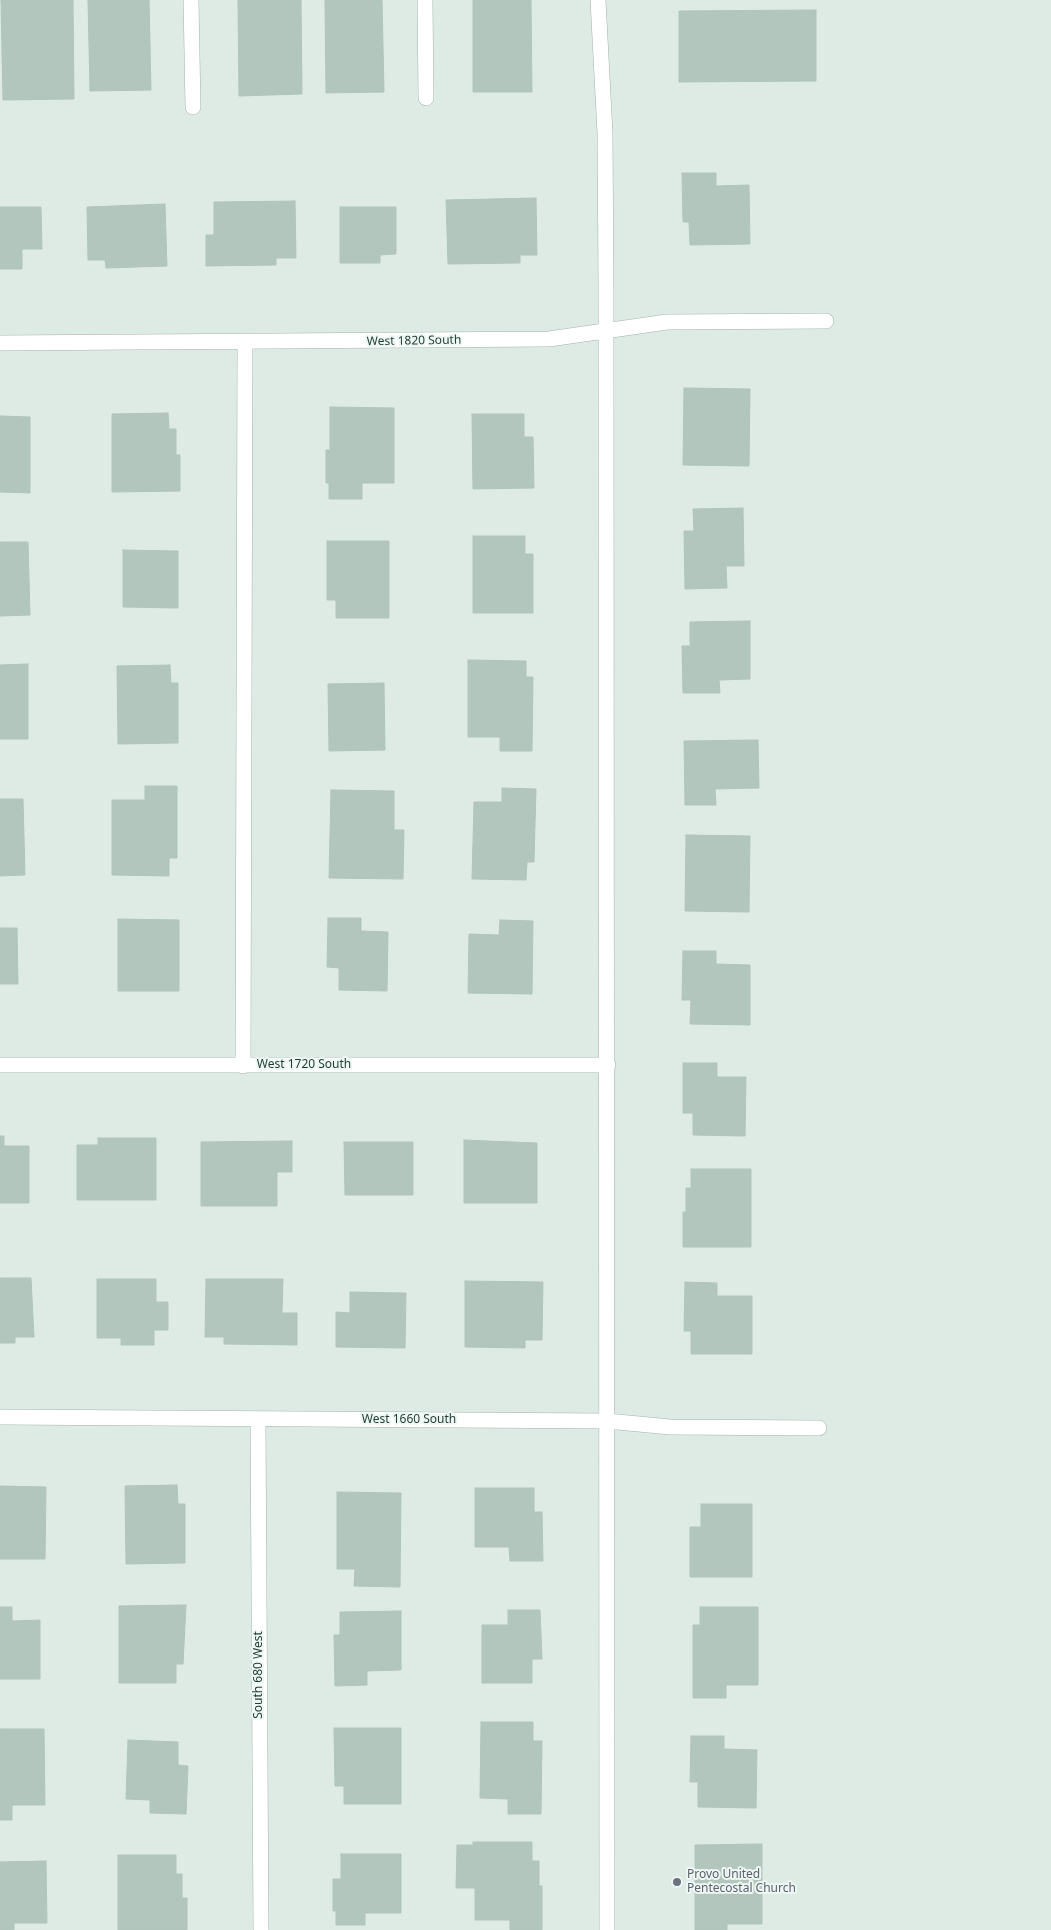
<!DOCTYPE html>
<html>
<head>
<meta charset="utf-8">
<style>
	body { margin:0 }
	canvas { display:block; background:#deebe5 }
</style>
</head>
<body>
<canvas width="1051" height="1930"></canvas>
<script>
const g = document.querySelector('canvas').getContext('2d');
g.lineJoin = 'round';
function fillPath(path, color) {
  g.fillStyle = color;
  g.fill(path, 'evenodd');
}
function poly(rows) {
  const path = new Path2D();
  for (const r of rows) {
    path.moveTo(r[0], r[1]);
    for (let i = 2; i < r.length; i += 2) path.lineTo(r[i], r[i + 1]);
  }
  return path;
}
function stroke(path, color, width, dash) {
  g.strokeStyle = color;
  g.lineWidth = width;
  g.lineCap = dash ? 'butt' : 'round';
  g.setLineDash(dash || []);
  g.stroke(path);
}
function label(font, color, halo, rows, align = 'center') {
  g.font = font + ' "Noto Sans",sans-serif';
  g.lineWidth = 4;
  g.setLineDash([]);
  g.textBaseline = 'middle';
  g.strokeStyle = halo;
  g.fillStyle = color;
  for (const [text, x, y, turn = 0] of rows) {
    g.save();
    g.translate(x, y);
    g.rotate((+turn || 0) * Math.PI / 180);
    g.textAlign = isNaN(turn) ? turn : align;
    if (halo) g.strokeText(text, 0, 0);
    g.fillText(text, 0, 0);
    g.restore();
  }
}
const building = poly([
	[1,0,73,0,74,99,3,100,1,0],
	[88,0,149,0,151,90,90,91,88,0],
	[238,0,301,0,302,94,239,96,238,0],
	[325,0,382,0,384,92,326,93,325,0],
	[473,0,531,0,532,92,473,92,473,0],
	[816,10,816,81,679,82,679,11,816,10],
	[682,173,716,173,716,186,749,185,750,244,690,245,689,222,683,222,682,173],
	[536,198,537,255,520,255,520,263,448,264,446,200,536,198],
	[295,201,296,258,276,258,276,265,206,266,206,235,214,235,214,202,295,201],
	[165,204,167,266,106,268,105,260,88,260,87,207,165,204],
	[0,207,41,207,42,249,22,249,22,269,0,269,0,207],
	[340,207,396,207,396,254,380,255,380,263,340,263,340,207],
	[684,388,750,389,749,466,683,465,684,388],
	[330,407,394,408,394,483,362,483,362,499,329,499,329,483,326,483,326,450,330,450,330,407],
	[168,413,169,429,176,429,176,455,180,455,180,491,112,492,112,414,168,413],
	[472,414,524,414,524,437,533,437,534,488,473,489,472,414],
	[0,416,30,417,30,493,0,492,0,416],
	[743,508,744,566,726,566,727,588,685,589,684,531,694,531,693,509,743,508],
	[473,536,525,536,525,554,533,554,533,613,473,613,473,536],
	[327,541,389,541,389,618,336,618,336,600,327,600,327,541],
	[0,542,28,542,30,615,0,616,0,542],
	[123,550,178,551,178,608,123,607,123,550],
	[750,621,750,679,719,680,720,693,683,693,682,646,690,646,690,622,750,621],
	[468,660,526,661,526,677,533,677,532,751,500,751,500,737,468,737,468,660],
	[28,664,28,739,0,739,0,665,28,664],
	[170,665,171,683,178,683,178,743,118,744,117,666,170,665],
	[384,683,385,750,329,751,328,684,384,683],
	[758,740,759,788,715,789,716,805,685,805,684,741,758,740],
	[145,786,177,786,177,858,169,858,169,876,112,875,112,800,145,800,145,786],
	[502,788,536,789,534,862,527,862,526,880,472,879,474,802,502,802,502,788],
	[331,790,394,791,394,830,404,830,403,879,329,878,331,790],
	[0,799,23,799,25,875,0,876,0,799],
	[686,835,750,836,749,912,685,911,686,835],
	[328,918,361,918,361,931,388,932,387,991,339,990,339,968,327,967,328,918],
	[118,919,179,920,179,991,118,991,118,919],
	[500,920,533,921,532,994,468,993,469,934,499,935,500,920],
	[0,928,17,928,18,984,0,984,0,928],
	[683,951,716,951,716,964,750,965,750,1025,690,1024,691,1000,682,1000,683,951],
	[683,1063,717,1063,717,1077,746,1077,745,1136,693,1135,693,1113,683,1113,683,1063],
	[0,1136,4,1136,4,1146,29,1146,29,1203,0,1203,0,1136],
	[98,1138,156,1138,156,1200,77,1200,77,1145,98,1145,98,1138],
	[464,1140,537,1143,537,1203,464,1203,464,1140],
	[292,1141,292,1172,277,1172,277,1206,201,1206,201,1142,292,1141],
	[344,1142,413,1142,413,1195,345,1195,344,1142],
	[691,1169,751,1169,751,1247,683,1247,683,1212,686,1212,686,1188,691,1188,691,1169],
	[0,1278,31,1278,34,1337,15,1337,15,1343,0,1343,0,1278],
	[97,1279,156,1279,156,1302,168,1302,168,1330,154,1330,154,1345,121,1345,121,1338,97,1338,97,1279],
	[206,1279,283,1279,282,1313,297,1313,297,1345,224,1344,224,1337,205,1337,206,1279],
	[465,1281,543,1282,542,1340,525,1340,525,1348,465,1347,465,1281],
	[685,1282,717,1283,717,1296,752,1296,752,1354,691,1354,691,1331,684,1331,685,1282],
	[350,1292,406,1293,405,1348,336,1347,336,1312,350,1313,350,1292],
	[177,1485,178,1504,185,1504,185,1563,126,1564,125,1486,177,1485],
	[0,1486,46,1487,45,1559,0,1559,0,1486],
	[475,1488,534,1488,534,1512,542,1512,543,1561,510,1561,509,1547,475,1547,475,1488],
	[337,1492,401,1493,400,1587,354,1586,355,1569,337,1569,337,1492],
	[701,1504,752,1504,752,1577,690,1577,690,1527,701,1527,701,1504],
	[186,1605,183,1664,176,1664,176,1683,119,1683,119,1606,186,1605],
	[0,1607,12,1607,12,1621,40,1620,40,1679,0,1679,0,1607],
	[700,1607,758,1607,758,1685,726,1685,726,1698,693,1698,693,1625,700,1625,700,1607],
	[508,1610,540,1610,542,1659,532,1659,532,1683,482,1683,482,1625,508,1625,508,1610],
	[401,1611,401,1670,367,1671,367,1685,335,1686,334,1635,340,1635,340,1612,401,1611],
	[481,1722,533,1722,533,1741,542,1741,541,1814,508,1814,508,1799,480,1798,481,1722],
	[334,1728,401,1728,401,1804,344,1804,344,1786,335,1786,334,1728],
	[0,1729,44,1729,45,1805,12,1805,12,1820,0,1820,0,1729],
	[691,1736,724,1736,724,1749,757,1750,756,1808,698,1807,698,1782,690,1782,691,1736],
	[128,1740,178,1742,178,1765,188,1766,186,1814,150,1813,150,1800,126,1799,128,1740],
	[473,1842,532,1842,532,1861,539,1861,539,1886,542,1886,542,1930,510,1930,510,1920,475,1920,475,1888,456,1888,457,1845,473,1845,473,1842],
	[762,1844,762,1924,727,1924,727,1930,695,1930,695,1845,762,1844],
	[341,1854,401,1854,401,1913,365,1913,365,1925,336,1925,336,1911,333,1911,333,1879,341,1879,341,1854],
	[118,1855,176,1855,176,1874,182,1874,182,1898,187,1898,187,1930,118,1930,118,1855],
	[46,1861,47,1923,14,1923,14,1930,0,1930,0,1862,46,1861]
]);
fillPath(building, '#b3c6be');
stroke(building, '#afc5bc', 1);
const minor = poly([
	[191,0,193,107],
	[425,0,426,98],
	[598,0,605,133,606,288,607,1930],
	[0,343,549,339,667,322,826,321],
	[0,1065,608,1065],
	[243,1066,245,343],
	[0,1417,607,1421,670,1427,819,1428],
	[258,1420,261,1930]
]);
stroke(minor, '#a1b3ac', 16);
stroke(minor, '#fff', 15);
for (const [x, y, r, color] of [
	[677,1882,5,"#6b7280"]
]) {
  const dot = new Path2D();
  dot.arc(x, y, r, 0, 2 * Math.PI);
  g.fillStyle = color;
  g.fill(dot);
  stroke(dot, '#eef7f3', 2);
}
label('12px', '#1e3c34', '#eef7f3', [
	["West 1820 South",414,341,-1],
	["West 1720 South",304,1065],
	["West 1660 South",409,1420],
	["South 680 West",259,1675,-90]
]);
label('12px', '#5b616d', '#eef7f3', [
	["Provo United",687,1875],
	["Pentecostal Church",687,1889]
], 'left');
</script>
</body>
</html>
